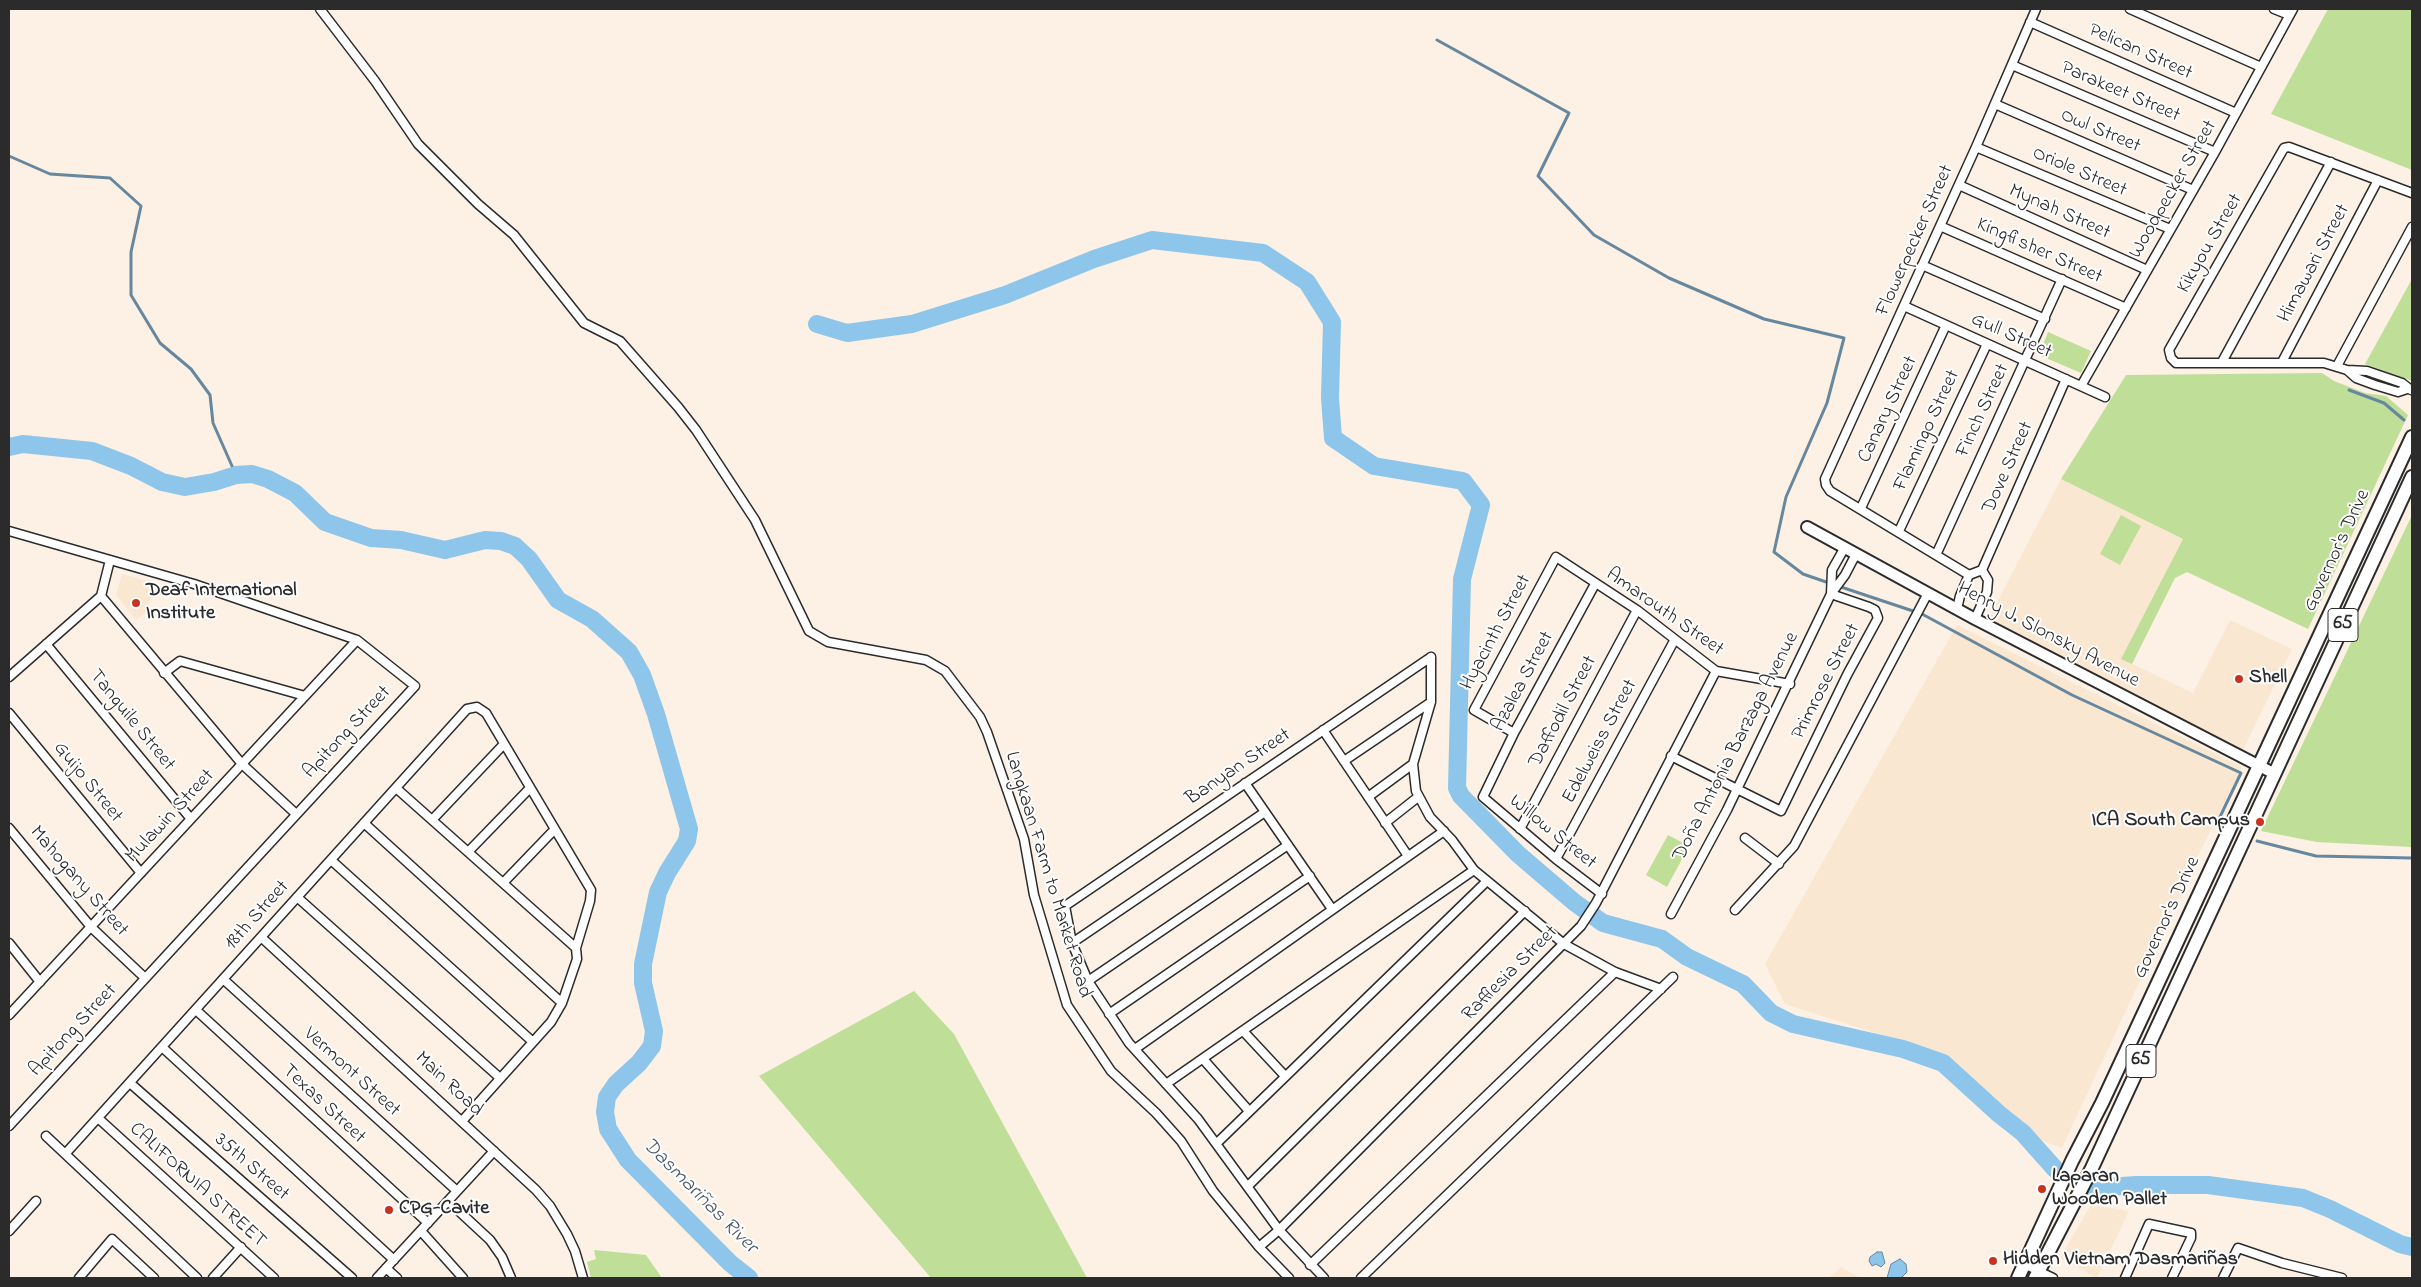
<!DOCTYPE html>
<html>
<head>
<meta charset="utf-8">
<style>
	body { margin:0 }
	#map { position:relative; width:2421px; height:1287px; overflow:hidden; background:#fcf1e4; font-family:"Indie Flower",sans-serif }
	canvas { display:block }
	.frame { position:absolute; inset:0; border:10px solid #2b2b2b; pointer-events:none }
</style>
</head>
<body>
<div id="map">
<canvas width="2421" height="1287"></canvas>
<div class="frame"></div>
</div>
<script>
const g = document.querySelector('canvas').getContext('2d');
g.lineJoin = 'round';
function fillPath(path, color) {
  g.fillStyle = color;
  g.fill(path, 'evenodd');
}
function poly(rows) {
  const path = new Path2D();
  for (const r of rows) {
    path.moveTo(r[0], r[1]);
    for (let i = 2; i < r.length; i += 2) path.lineTo(r[i], r[i + 1]);
  }
  return path;
}
function stroke(path, color, width, dash) {
  g.strokeStyle = color;
  g.lineWidth = width;
  g.lineCap = dash ? 'butt' : 'round';
  g.setLineDash(dash || []);
  g.stroke(path);
}
function label(font, color, halo, rows, align = 'center') {
  g.font = font + ' "Indie Flower",sans-serif';
  g.lineWidth = 4;
  g.setLineDash([]);
  g.textBaseline = 'middle';
  g.strokeStyle = halo;
  g.fillStyle = color;
  for (const [text, x, y, turn = 0] of rows) {
    g.save();
    g.translate(x, y);
    g.rotate((+turn || 0) * Math.PI / 180);
    g.textAlign = isNaN(turn) ? turn : align;
    if (halo) g.strokeText(text, 0, 0);
    g.fillText(text, 0, 0);
    g.restore();
  }
}
fillPath(poly([
	[2061,479,2183,539,2122,659,2193,693,2230,620,2292,649,2243,750,1989,618],
	[122,574,155,583,147,612,136,620,116,595],
	[1957,625,2242,767,2196,860,2062,1148,2043,1141,1947,1056,1785,1004,1765,964],
	[2091,1205,2129,1211,2097,1278,2060,1258],
	[1841,1267,1860,1278,1829,1278]
]), '#fae7d1');
fillPath(poly([
	[2328,9,2412,9,2412,170,2271,114],
	[2412,279,2412,381,2365,364],
	[2048,332,2091,351,2081,373,2039,355],
	[2322,373,2334,381,2365,393,2386,396,2408,415,2308,629,2187,572,2175,578,2132,664,2121,659,2183,539,2061,479,2126,375],
	[2121,515,2141,526,2120,565,2100,554],
	[2412,515,2412,847,2317,842,2261,831],
	[1668,835,1689,846,1667,887,1646,875],
	[914,991,954,1034,1087,1278,931,1278,759,1076],
	[594,1250,646,1255,662,1278,591,1278,587,1262,596,1259]
]), '#bfde97');
const water = poly([
	[1877,1252,1882,1252,1885,1263,1881,1267,1876,1264,1872,1266,1869,1261,1870,1257,1877,1252],
	[1900,1259,1906,1264,1907,1272,1901,1278,1887,1278,1891,1264,1900,1259]
]);
fillPath(water, '#8dc5eb');
stroke(water, '#66879e', 1);
stroke(poly([
	[1437,40,1569,113,1538,176,1594,235,1669,278,1764,319,1844,338,1827,403,1786,497,1774,552,1803,574,1832,584],
	[9,156,50,174,110,178,141,206,131,252,131,295,160,343,191,369,210,395,213,423,236,475],
	[2349,390,2384,403,2404,420],
	[1838,586,1922,614,2072,695,2241,773,2218,821],
	[2257,841,2316,856,2412,858]
]), '#66879e', 3);
stroke(poly([
	[817,324,847,333,912,324,1005,295,1094,259,1152,240,1263,253,1307,282,1332,322,1330,398,1333,438,1374,466,1463,481,1481,505,1462,579,1457,788,1461,796,1518,854,1574,902,1603,923,1662,939,1687,957,1743,984,1771,1013,1793,1024,1903,1049,1943,1063,1999,1114,2023,1133,2055,1169],
	[9,447,23,444,92,451,131,466,162,482,185,487,214,482,236,475,252,474,268,479,295,493,325,522,371,538,401,540,445,550,485,540,501,541,515,546,529,559,558,600,592,619,629,652,642,675,656,714,689,829,687,841,667,873,658,892,643,964,643,983,654,1031,652,1046,639,1063,616,1084,607,1097,605,1112,608,1129,628,1160,730,1263,749,1278],
	[2095,1190,2108,1187,2136,1185,2208,1185,2303,1198,2330,1209,2400,1244,2412,1247]
]), '#8dc5eb', 18);
const minor = poly([
	[320,9,375,81,418,144,478,204,514,235,584,323,620,341,678,407,696,430,755,520,809,631,828,642,926,660,945,671,980,717,987,732,1024,839,1034,895,1067,1005,1111,1071,1156,1113,1181,1141,1213,1191,1259,1247,1289,1278],
	[2130,9,2261,67],
	[2274,9,2289,15],
	[2030,22,2236,113],
	[2012,65,2215,152],
	[1995,104,2193,190],
	[1976,147,2170,229],
	[1959,185,2147,270],
	[1940,226,2126,308],
	[1922,265,2045,319],
	[1904,306,2105,397],
	[2222,362,2331,162],
	[2282,362,2378,180],
	[2337,366,2412,227],
	[2347,370,2367,371,2402,383,2411,390],
	[2081,386,2215,152,2293,9],
	[2407,389,2398,392,2375,385,2356,378,2347,370,2324,363,2176,363,2171,358,2169,350,2284,148,2289,147,2412,193],
	[1861,508,1946,325],
	[9,531,194,584,357,640,415,686,9,1126],
	[1899,531,1987,344],
	[1936,555,2062,279],
	[1969,575,1830,491,1826,485,1825,479,1976,147,2036,9],
	[1595,584,1514,733,1483,797,1556,859,1602,894],
	[1831,594,1832,570,1845,547],
	[101,596,242,764,295,813],
	[1957,609,1960,596,1969,575,1982,570,2066,379],
	[1975,619,1987,592,1988,580,1982,570],
	[46,644,191,819],
	[1431,657,1431,702,1413,764,1416,791,1430,817,1452,840,1474,870,1564,944,1615,972,1661,989],
	[164,673,180,661,305,696],
	[9,677,101,596,110,560],
	[9,713,141,873],
	[1323,730,1408,856],
	[1514,733,1474,710,1556,557,1637,610,1716,671,1790,684],
	[1671,756,1781,811,1847,675,1878,618,1875,610,1869,607,1831,594],
	[1344,761,1431,702],
	[1245,783,1332,909],
	[396,788,576,948],
	[1368,797,1413,764],
	[432,820,504,744],
	[364,823,562,1003],
	[1385,823,1418,797],
	[9,828,91,927,145,978],
	[1520,829,1637,610],
	[1745,838,1779,864],
	[468,852,530,788],
	[1556,859,1674,641],
	[331,860,533,1042],
	[503,883,554,830],
	[297,897,500,1078],
	[1735,910,1794,846,1928,593],
	[1671,914,1727,810,1831,594,1845,575,1856,554],
	[261,937,536,1190,550,1206,567,1234,575,1251,583,1278],
	[9,943,40,982],
	[1072,943,1265,812],
	[223,979,457,1191],
	[1088,981,1288,845],
	[196,1010,428,1223],
	[1109,1014,1310,876],
	[9,1015,357,640],
	[1244,1032,1285,1076],
	[162,1047,394,1260],
	[1135,1049,1444,831],
	[1203,1059,1249,1111],
	[130,1083,352,1278],
	[1166,1084,1474,870],
	[98,1118,274,1278],
	[46,1136,197,1278],
	[1217,1143,1487,881],
	[66,1153,467,709,477,707,486,713,591,890,590,901,576,948,577,959,562,1003,551,1022,463,1120],
	[1248,1186,1525,911],
	[448,1201,490,1240,502,1257,511,1278],
	[9,1231,36,1201],
	[421,1231,463,1278],
	[1259,1247,1279,1230,1581,926,1596,903,1716,671],
	[2024,1264,2053,1278],
	[1310,1265,1615,972],
	[386,1268,397,1278],
	[79,1278,112,1239,154,1278],
	[213,1278,241,1247],
	[377,1278,494,1151],
	[1324,1278,1279,1230,1198,1119,1129,1043,1088,981,1072,943,1065,906,1431,657],
	[1361,1278,1673,977],
	[2125,1278,2149,1224,2191,1233,2191,1238,2172,1278],
	[2223,1278,2238,1248,2282,1263,2342,1278]
]);
const tertiary = poly([
	[1807,527,1975,619,2275,774]
]);
const primary = poly([
	[2018,1278,2072,1161,2102,1103,2412,437],
	[2035,1278,2091,1170,2412,477]
]);
stroke(minor, '#2b2b2b', 11);
stroke(tertiary, '#2b2b2b', 14);
stroke(primary, '#2b2b2b', 16);
stroke(minor, '#fff', 8);
stroke(tertiary, '#fff', 10);
stroke(primary, '#fff', 12);
for (const [x, y, r, color] of [
	[136,603,5,"#c8321e"],
	[2239,679,5,"#c8321e"],
	[2260,822,5,"#c8321e"],
	[2042,1189,5,"#c8321e"],
	[389,1210,5,"#c8321e"],
	[1993,1261,5,"#c8321e"]
]) {
  const dot = new Path2D();
  dot.arc(x, y, r, 0, 2 * Math.PI);
  g.fillStyle = color;
  g.fill(dot);
  stroke(dot, '#fff', 2);
}
for (const [x, y, w] of [
	[2343,625,30],
	[2141,1061,30]
]) {
  const box = new Path2D();
  box.roundRect(x - w / 2, y - 16.5, w, 33, 4);
  g.fillStyle = '#fff';
  g.fill(box);
  stroke(box, '#2b2b2b', 1);
}
label('bold 19px', '#2b2b2b', null, [
	["65",2343,625],
	["65",2141,1061]
]);
label('20px', '#2b2b2b', '#fff', [
	["Pelican Street",2140,53,24],
	["Parakeet Street",2120,93,23],
	["Owl Street",2100,132,23],
	["Oriole Street",2079,173,23],
	["Woodpecker Street",2174,190,-60],
	["Mynah Street",2059,213,24],
	["Flowerpecker Street",1916,241,-66],
	["Kikyou Street",2211,244,-60],
	["Kingfisher Street",2039,252,24],
	["Himawari Street",2315,264,-62],
	["Gull Street",2011,337,24],
	["Canary Street",1889,410,-65],
	["Finch Street",1984,411,-65],
	["Flamingo Street",1928,431,-65],
	["Dove Street",2009,468,-66],
	["Governor's Drive",2338,551,-65],
	["Amarouth Street",1664,613,35],
	["Hyacinth Street",1497,633,-62],
	["Henry J. Slonsky Avenue",2048,636,28],
	["Azalea Street",1524,682,-62],
	["Primrose Street",1827,682,-63],
	["Daffodil Street",1564,712,-62],
	["Tanguile Street",131,721,51],
	["Apitong Street",348,733,-47],
	["Edelweiss Street",1601,742,-62],
	["Doña Antonia Barzaga Avenue",1737,747,-63],
	["Banyan Street",1239,768,-34],
	["Guijo Street",87,783,51],
	["Mulawin Street",171,817,-47],
	["Willow Street",1552,833,39],
	["Langkaan Farm to Market Road",1047,875,73],
	["Mahogany Street",78,882,49],
	["18th Street",258,916,-48],
	["Governor's Drive",2168,918,-65],
	["Rafflesia Street",1511,974,-45],
	["Apitong Street",74,1031,-47],
	["Vermont Street",351,1073,42],
	["Main Road",448,1085,43],
	["Texas Street",323,1105,43],
	["35th Street",251,1168,41],
	["CALIFORNIA STREET",197,1186,42]
]);
label('bold 20px', '#2b2b2b', '#fff', [
	["Deaf International",146,592],
	["Institute",146,615],
	["Shell",2249,679],
	["ICA South Campus",2250,822,"right"],
	["Laparan",2052,1178],
	["Wooden Pallet",2052,1201],
	["CPG-Cavite",399,1210],
	["Hidden Vietnam Dasmariñas",2003,1261]
], 'left');
label('italic 21px', '#485965', '#fff', [
	["Dasmariñas River",699,1197,45]
]);
</script>
</body>
</html>
